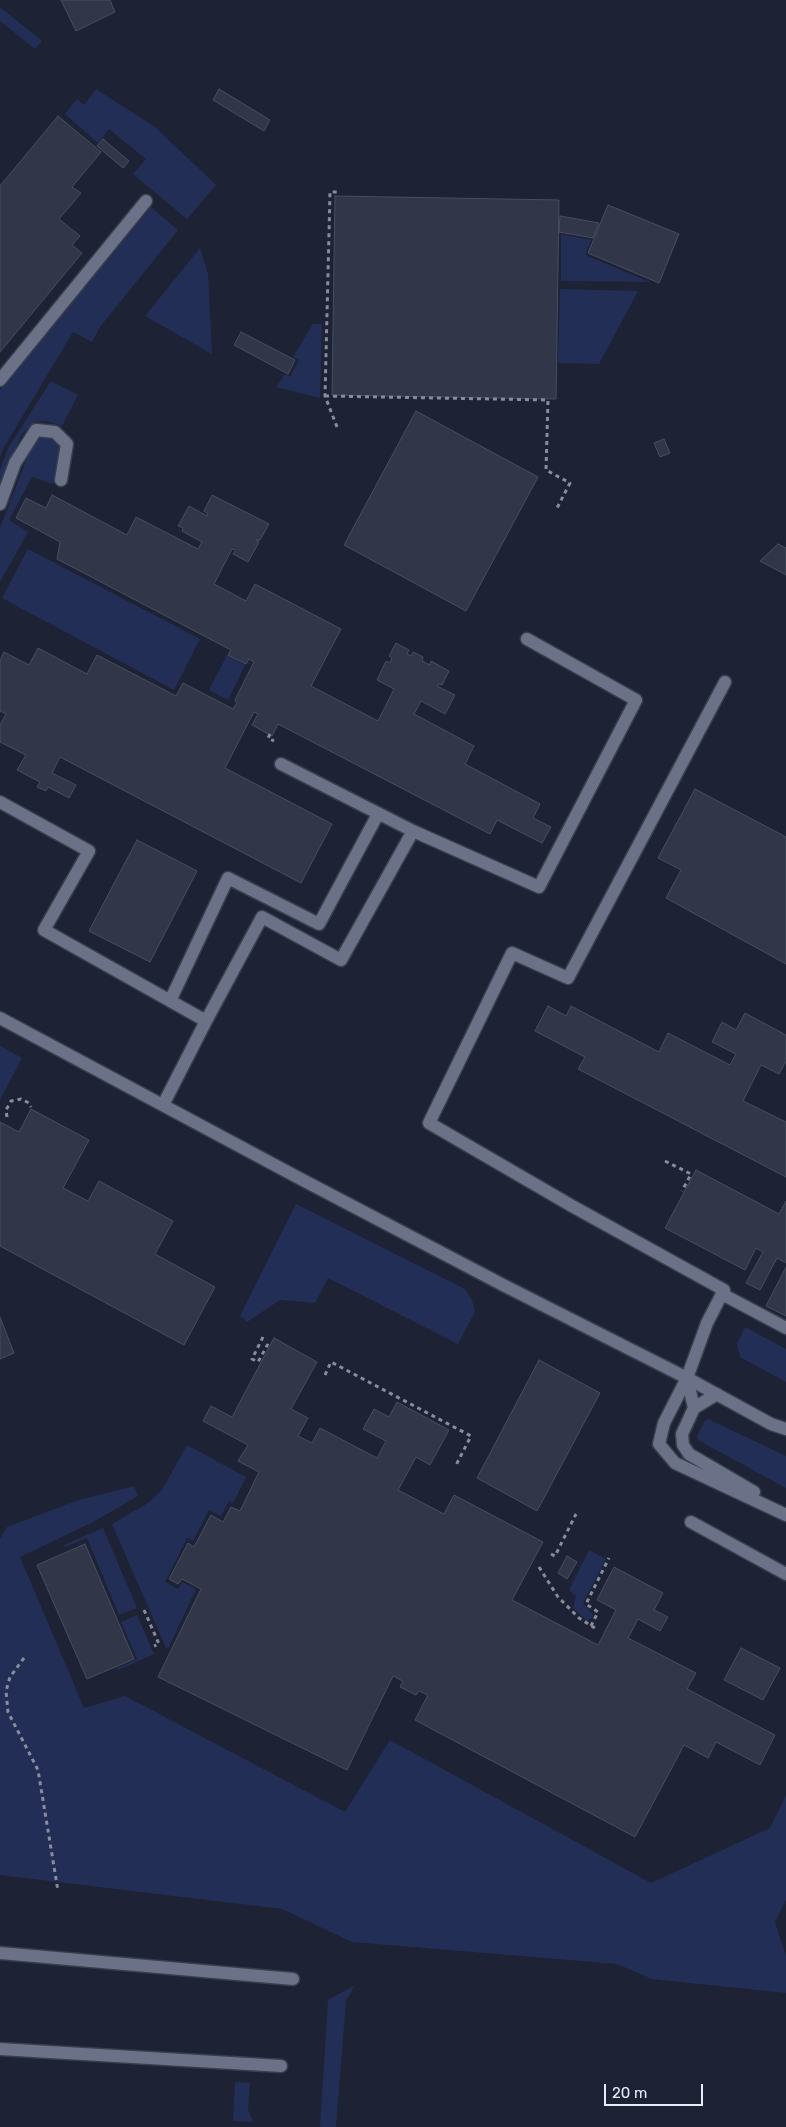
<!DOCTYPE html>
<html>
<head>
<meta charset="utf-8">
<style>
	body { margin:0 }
	#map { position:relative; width:786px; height:2127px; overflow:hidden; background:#1d2334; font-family:Rubik,sans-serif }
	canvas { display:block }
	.scale { position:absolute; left:604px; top:2084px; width:99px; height:22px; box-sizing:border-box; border:2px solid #e9edf9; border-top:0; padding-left:6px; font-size:15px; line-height:18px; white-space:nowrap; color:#e9edf9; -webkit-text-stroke:4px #1d2334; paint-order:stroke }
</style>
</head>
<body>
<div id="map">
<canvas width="786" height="2127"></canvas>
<div class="scale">20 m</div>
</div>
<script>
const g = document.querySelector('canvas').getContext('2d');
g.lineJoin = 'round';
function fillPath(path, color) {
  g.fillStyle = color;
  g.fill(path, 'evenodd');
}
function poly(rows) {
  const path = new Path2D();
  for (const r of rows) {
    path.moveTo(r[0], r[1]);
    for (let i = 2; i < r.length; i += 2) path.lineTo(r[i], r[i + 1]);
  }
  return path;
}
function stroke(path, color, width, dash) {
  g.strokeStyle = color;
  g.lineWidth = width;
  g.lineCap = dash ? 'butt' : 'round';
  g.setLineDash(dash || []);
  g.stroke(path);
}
fillPath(poly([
	[0,7,42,41,35,49,0,21],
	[96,89,155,127,216,185,187,219,133,174,146,159,109,129,98,143,65,114,77,99,84,105],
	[151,207,178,230,100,327,92,342,73,332,3,449,0,457,0,390],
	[561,234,591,240,585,255,650,282,561,281],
	[200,248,208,274,212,354,145,316],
	[560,289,638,291,599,364,558,363],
	[313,324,322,324,320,398,276,387,285,374,290,377,299,360,293,357],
	[51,381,78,395,62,426,47,421,35,422,21,435,0,490,0,470,8,448],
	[40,433,61,441,53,484,32,477,9,520,28,532,0,582,0,528,36,435],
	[28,549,200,639,174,690,2,598],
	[227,655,245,665,228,700,209,690],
	[0,1046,22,1058,0,1100],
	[296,1204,465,1289,472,1300,475,1312,458,1344,328,1278,315,1303,280,1300,247,1322,240,1316],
	[745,1327,786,1349,786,1382,740,1357,737,1344],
	[708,1419,786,1456,786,1488,698,1440,697,1436,705,1421],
	[187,1445,246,1477,233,1503,229,1501,221,1516,209,1510,193,1541,187,1538,165,1582,178,1589,182,1582,196,1589,169,1647,166,1648,112,1524,148,1503,162,1490],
	[134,1486,138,1496,93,1522,20,1557,84,1708,125,1696,345,1812,390,1740,651,1883,770,1828,786,1795,786,1900,775,1922,786,1956,786,1993,652,1979,617,1964,352,1942,282,1909,0,1875,0,1539,7,1527,79,1500],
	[103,1528,137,1608,119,1615,87,1538,65,1547,64,1545],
	[589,1550,606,1559,583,1603,594,1616,587,1621,573,1608,576,1596,569,1590],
	[137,1615,154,1654,118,1670,117,1668,137,1659,121,1622],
	[355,1985,346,2001,336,2127,320,2127,328,2000],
	[235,2082,250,2083,248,2110,253,2122,233,2121]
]), '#232e56');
const building = poly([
	[61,0,110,0,115,12,76,31,61,0],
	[219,89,270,120,264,131,213,100,219,89],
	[58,116,101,152,72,187,81,193,59,219,80,236,72,245,82,253,0,352,0,186,58,116],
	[103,139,129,161,123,168,97,146,103,139],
	[335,196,559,200,556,399,332,395,335,196],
	[608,205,679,234,659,283,588,253,608,205],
	[560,216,599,223,593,238,559,232,560,216],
	[241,332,295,360,288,374,234,345,241,332],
	[416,411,538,477,466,611,344,545,416,411],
	[664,439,670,453,660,457,654,443,664,439],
	[52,495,127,535,136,517,198,549,202,542,182,531,183,528,178,526,189,506,207,516,208,514,204,511,212,495,269,524,260,540,256,540,259,542,248,562,233,554,236,550,232,549,214,584,246,601,255,584,341,629,311,686,378,721,394,689,377,680,386,661,390,663,392,658,389,656,396,643,409,650,407,654,411,656,413,652,423,657,422,661,430,665,431,661,449,671,442,685,438,684,437,686,455,695,445,714,421,701,414,714,474,746,465,764,540,804,533,818,551,827,542,843,497,820,490,834,278,724,272,736,252,725,258,714,254,712,225,768,332,824,301,883,60,757,52,773,76,785,69,798,48,787,46,791,37,787,40,782,17,770,26,755,0,742,0,725,6,714,0,711,0,661,4,652,29,665,38,648,87,674,97,655,176,696,183,683,233,709,237,703,235,700,254,662,249,659,246,664,228,655,231,650,57,559,60,542,16,518,26,498,46,508,52,495],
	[778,544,786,548,786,575,760,561,778,544],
	[695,789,786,837,786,964,666,898,681,870,658,858,695,789],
	[137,840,197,871,150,962,89,931,137,840],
	[548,1006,566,1016,571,1006,659,1052,668,1033,730,1065,736,1054,712,1042,722,1022,736,1030,745,1013,786,1035,786,1061,779,1074,761,1065,743,1101,786,1122,786,1177,578,1069,585,1057,535,1031,548,1006],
	[31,1109,89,1140,63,1188,88,1201,99,1181,173,1221,155,1254,215,1287,184,1345,0,1246,0,1122,19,1132,31,1109],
	[696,1170,779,1214,786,1201,786,1263,777,1258,760,1290,746,1283,763,1252,756,1248,745,1270,665,1228,696,1170],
	[786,1267,786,1316,766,1306,786,1267],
	[0,1317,14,1353,0,1359,0,1317],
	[274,1338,317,1362,291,1409,308,1418,298,1436,312,1443,320,1428,377,1458,386,1441,363,1429,374,1409,389,1417,397,1402,449,1430,430,1465,416,1457,398,1490,444,1514,454,1495,543,1542,512,1600,598,1645,616,1610,597,1600,614,1567,663,1593,654,1610,668,1617,660,1631,638,1619,628,1638,696,1673,687,1689,775,1735,760,1765,716,1742,708,1758,684,1745,635,1837,415,1720,428,1695,419,1691,416,1695,400,1687,403,1681,393,1676,347,1770,158,1677,201,1589,182,1579,178,1584,169,1579,188,1543,194,1547,211,1515,223,1522,231,1507,240,1511,259,1472,238,1461,248,1445,203,1421,211,1406,232,1417,274,1338],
	[539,1360,600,1393,537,1511,477,1478,539,1360],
	[85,1544,134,1659,87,1679,37,1565,85,1544],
	[567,1556,577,1562,567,1579,558,1573,567,1556],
	[741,1648,780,1668,763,1700,724,1680,741,1648]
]);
fillPath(building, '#313749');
stroke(building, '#484e62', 1);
const minor = poly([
	[0,380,146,201],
	[0,504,15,463,36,430,55,432,67,444,61,480],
	[725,682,568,978,512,953,429,1123,572,1206,724,1290,707,1323,687,1378,664,1423,659,1444,675,1463,786,1515],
	[281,764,413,831],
	[0,802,89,851,44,930,206,1021],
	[170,1001,228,878,319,924,378,814],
	[0,1018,297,1177,505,1286,687,1378,771,1424,786,1429],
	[163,1105,206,1021,262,917,341,960,413,831,539,887,636,700,527,639],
	[722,1294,786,1328],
	[687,1378,694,1408,682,1434,683,1445,689,1454,754,1492],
	[694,1408,717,1394],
	[691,1522,786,1574],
	[0,1953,293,1979],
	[0,2049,281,2066]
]);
stroke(minor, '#393e4c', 15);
stroke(poly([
	[325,396,548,400,546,470,570,483,557,508],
	[337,427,325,396,330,192,338,192],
	[270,734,268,738,274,741],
	[7,1117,6,1110,11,1101,21,1099,29,1103,31,1107],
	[665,1161,691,1174,682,1191],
	[263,1337,252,1359,258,1362,269,1342],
	[325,1375,331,1362,471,1436,455,1467],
	[551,1554,555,1556,576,1514],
	[539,1567,558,1597,579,1618,598,1630],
	[144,1610,159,1644,154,1646],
	[591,1626,598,1612,586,1604,609,1558],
	[24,1658,10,1677,6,1691,8,1712,38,1770,58,1891]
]), '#888c9b', 3, [4, 4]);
stroke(minor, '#6b7287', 12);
</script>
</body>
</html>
